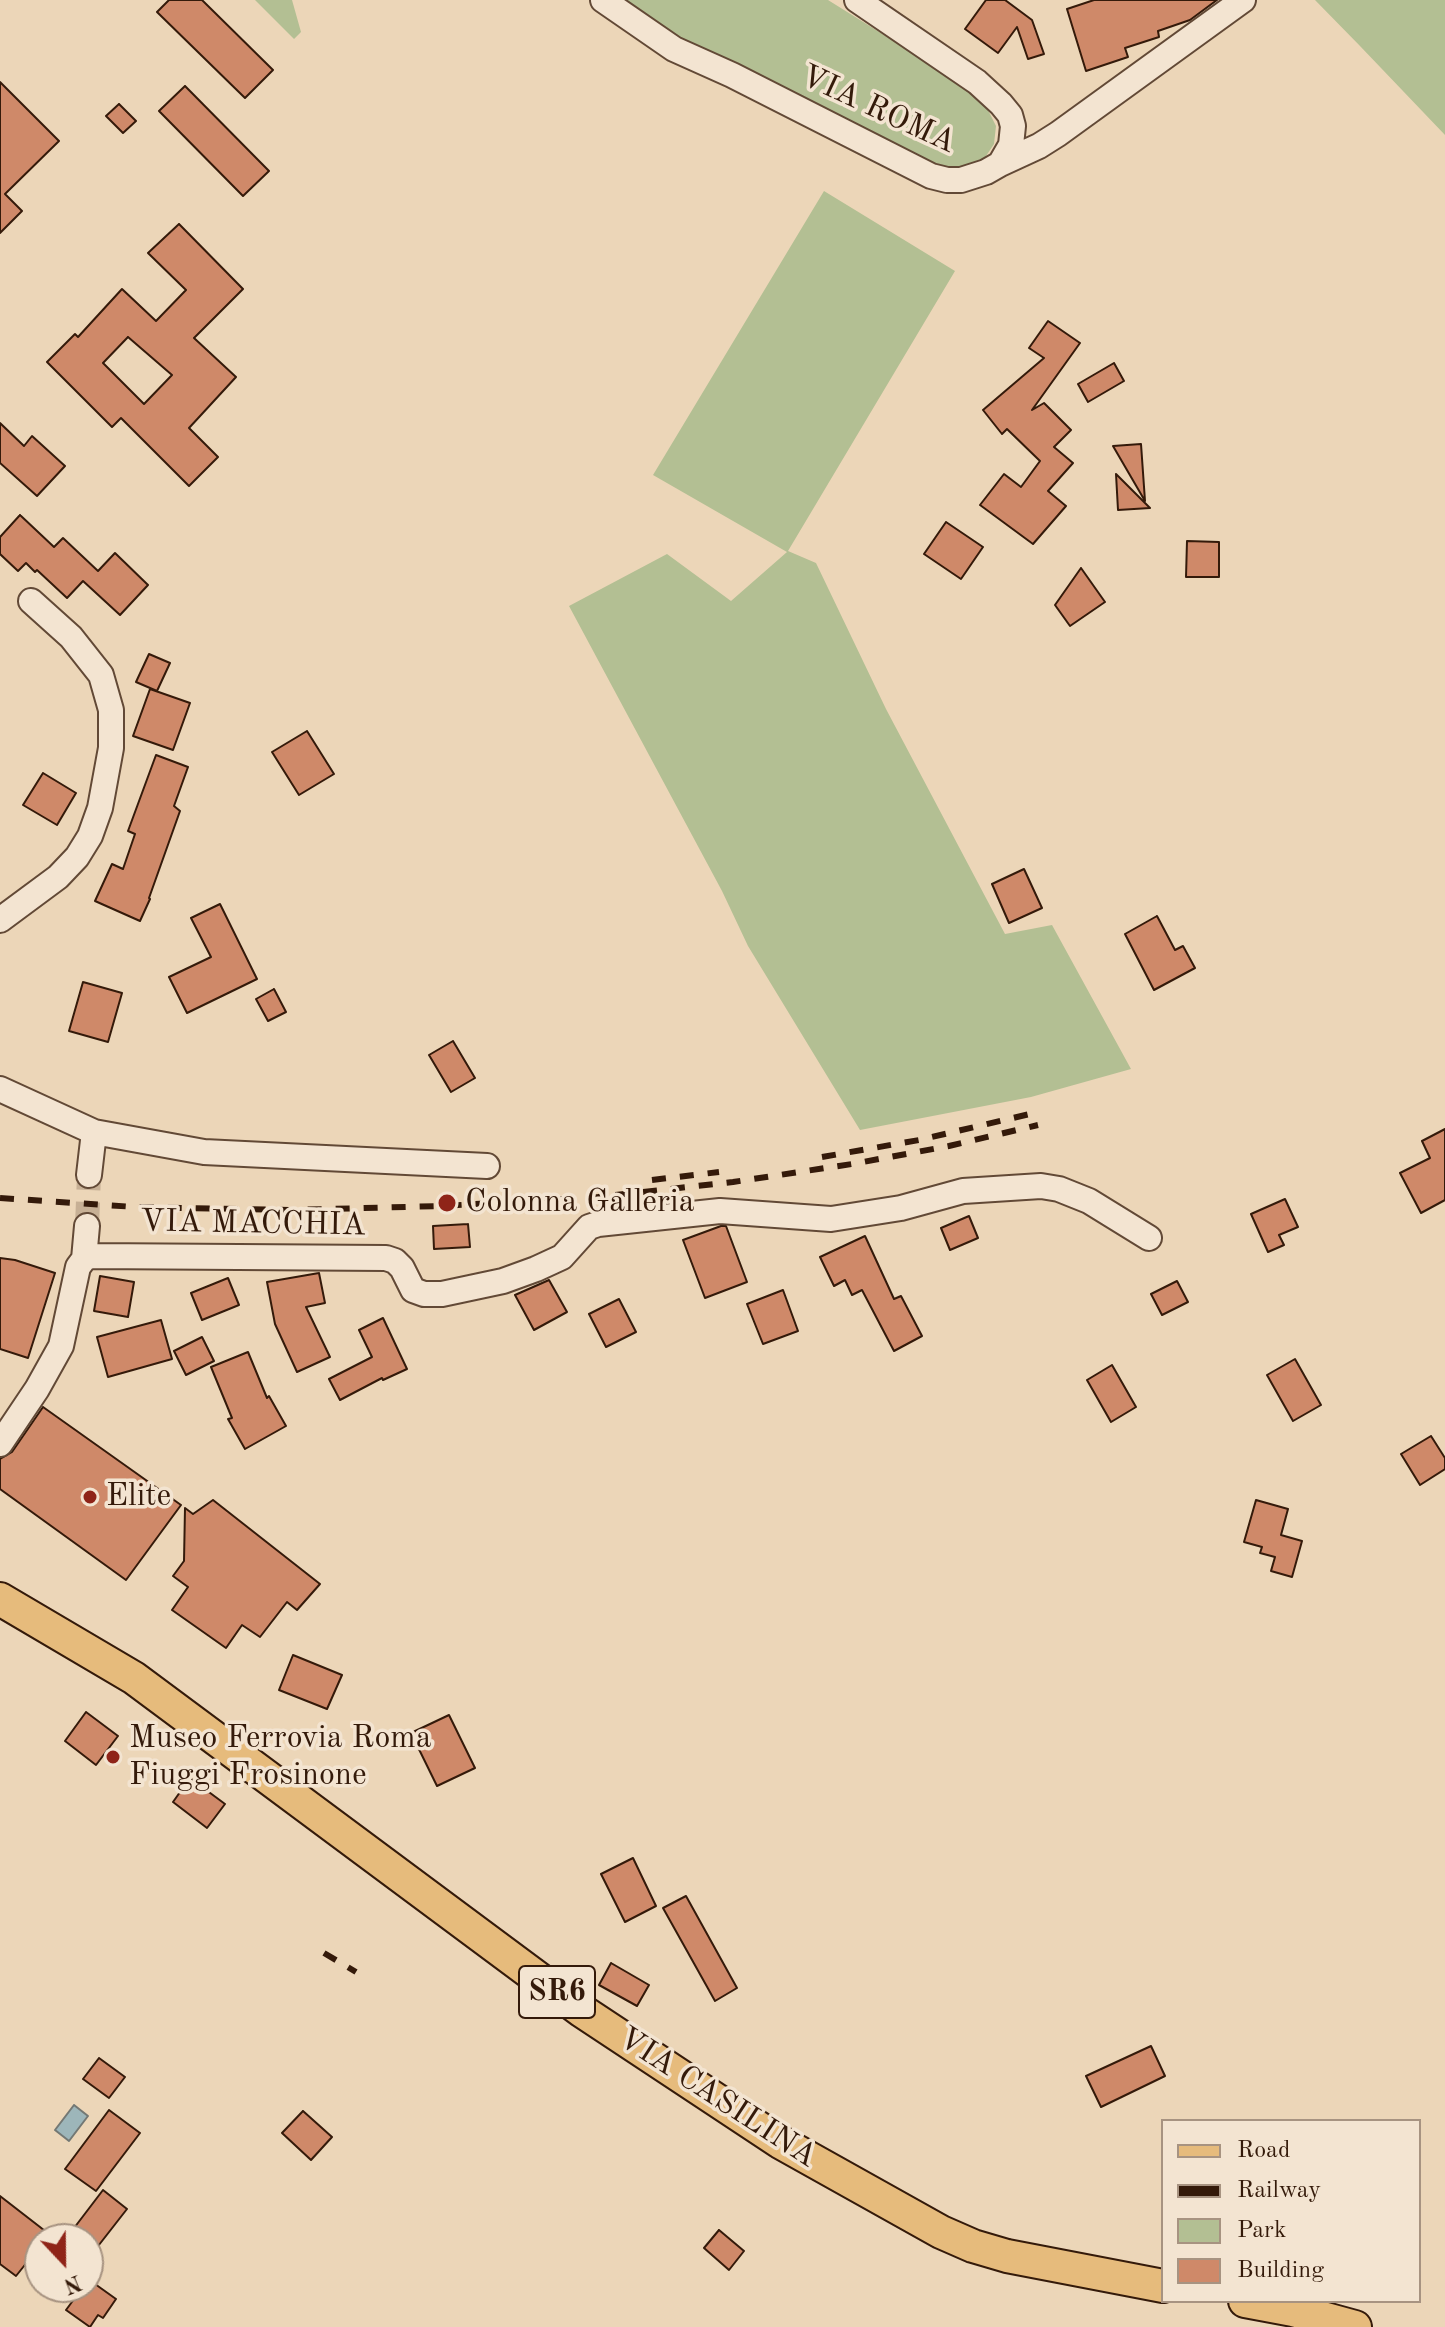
<!DOCTYPE html>
<html>
<head>
<meta charset="utf-8">
<style>
	body { margin:0 }
	#map { position:relative; width:1445px; height:2327px; overflow:hidden; background:#ecd6b8; font-family:"Old Standard TT",serif }
	canvas { display:block }
	.legend { position:absolute; left:1161px; top:2119px; width:260px; height:184px; box-sizing:border-box; background:#f3e4d1; border:2px solid #a79381; margin:0; padding:10px 14px; list-style:none; font-size:24px; color:#341a0a }
	.legend li { display:flex; align-items:center; gap:16px; height:40px }
	.legend b { width:40px; border:2px solid #a79381 }
	.north { position:absolute; left:24px; top:2223px; width:80px; height:80px; box-sizing:border-box; background:#f3e4d1; border:2px solid #a79381; border-radius:50%; rotate:158deg; font-size:22px; font-weight:700; line-height:32px; text-align:center; color:#341a0a }
	.north::after { content:''; display:block; margin:auto; width:28px; height:36px; background:#8f2418; clip-path:polygon(50% 0,100% 100%,50% 72%,0 100%) }
</style>
</head>
<body>
<div id="map">
<canvas width="1445" height="2327"></canvas>
<ul class="legend">
<li><b style="height:10px;background:#e6bb7c"></b>Road</li>
<li><b style="height:10px;background:#341a0a"></b>Railway</li>
<li><b style="height:22px;background:#b3bf93"></b>Park</li>
<li><b style="height:22px;background:#cf8969"></b>Building</li>
</ul>
<div class="north">N</div>
</div>
<script>
const g = document.querySelector('canvas').getContext('2d');
g.lineJoin = 'round';
function fillPath(path, color) {
  g.fillStyle = color;
  g.fill(path, 'evenodd');
}
function poly(rows) {
  const path = new Path2D();
  for (const r of rows) {
    path.moveTo(r[0], r[1]);
    for (let i = 2; i < r.length; i += 2) path.lineTo(r[i], r[i + 1]);
  }
  return path;
}
function stroke(path, color, width, dash) {
  g.strokeStyle = color;
  g.lineWidth = width;
  g.lineCap = dash ? 'butt' : 'round';
  g.setLineDash(dash || []);
  g.stroke(path);
}
function label(font, color, halo, rows, align = 'center') {
  g.font = font + ' "Old Standard TT",serif';
  g.lineWidth = 7;
  g.setLineDash([]);
  g.textBaseline = 'middle';
  g.strokeStyle = halo;
  g.fillStyle = color;
  for (const [text, x, y, turn = 0] of rows) {
    g.save();
    g.translate(x, y);
    g.rotate((+turn || 0) * Math.PI / 180);
    g.textAlign = isNaN(turn) ? turn : align;
    if (halo) g.strokeText(text, 0, 0);
    g.fillText(text, 0, 0);
    g.restore();
  }
}
fillPath(poly([
	[255,0,292,0,301,32,294,39],
	[622,0,828,0,961,83,983,100,996,126,994,144,984,159,954,169,914,156,678,37],
	[1315,0,1445,0,1445,135,1360,46],
	[824,191,955,271,788,551,816,563,886,709,1005,934,1052,925,1131,1069,1031,1097,860,1130,748,946,722,891,569,606,667,554,731,601,787,552,653,475]
]), '#b3bf93');
const water = poly([
	[74,2105,88,2116,69,2141,55,2130,74,2105]
]);
fillPath(water, '#9db6ba');
stroke(water, '#737874', 2);
const building = poly([
	[169,0,202,0,273,70,245,98,157,12,169,0],
	[986,0,1005,0,1032,20,1044,54,1028,59,1017,27,998,53,965,29,986,0],
	[1094,0,1217,0,1190,20,1158,31,1159,37,1125,48,1128,57,1086,71,1067,9,1094,0],
	[0,82,59,141,5,194,22,211,0,233,0,82],
	[185,86,269,171,243,196,159,111,185,86],
	[119,104,136,121,123,133,106,116,119,104],
	[179,224,243,289,194,338,236,377,189,428,218,457,189,486,121,418,112,427,47,362,75,334,78,337,122,289,156,321,186,290,148,253,179,224],
	[128,337,172,375,144,404,103,363,128,337],
	[1048,321,1080,343,1032,410,1044,403,1071,430,1054,447,1073,463,1048,491,1066,506,1033,544,980,505,1004,474,1021,487,1040,461,1007,429,1002,434,983,410,1044,358,1029,348,1048,321],
	[1114,363,1124,381,1088,402,1078,384,1114,363],
	[0,423,24,446,32,436,65,466,37,496,0,463,0,423],
	[1141,444,1145,501,1113,446,1141,444],
	[1116,474,1150,508,1118,510,1116,474],
	[20,515,54,547,63,538,98,571,115,553,148,585,120,615,83,581,67,598,37,570,35,572,26,563,18,571,0,554,0,537,20,515],
	[946,522,983,547,961,579,924,554,946,522],
	[1187,541,1219,542,1219,577,1186,577,1187,541],
	[1081,568,1105,602,1070,626,1055,605,1081,568],
	[149,654,170,663,157,691,136,682,149,654],
	[150,689,190,703,173,750,133,736,150,689],
	[307,731,334,774,299,795,272,752,307,731],
	[156,755,188,767,174,806,180,811,149,898,150,899,140,921,95,901,112,864,123,869,135,834,128,831,156,755],
	[43,773,76,793,57,825,23,805,43,773],
	[1024,869,1042,908,1009,923,992,884,1024,869],
	[220,904,257,979,187,1013,169,977,211,957,191,918,220,904],
	[1157,916,1175,950,1183,946,1195,968,1154,990,1125,934,1157,916],
	[83,982,122,993,108,1042,69,1031,83,982],
	[274,989,286,1012,268,1021,256,999,274,989],
	[453,1041,475,1078,451,1092,429,1055,453,1041],
	[1445,1129,1445,1200,1421,1213,1400,1173,1430,1158,1422,1141,1445,1129],
	[1285,1199,1298,1227,1279,1235,1284,1245,1268,1252,1251,1214,1285,1199],
	[969,1216,978,1238,950,1250,941,1228,969,1216],
	[468,1224,470,1247,434,1249,433,1226,468,1224],
	[721,1226,726,1226,747,1282,705,1298,683,1240,721,1226],
	[865,1236,894,1299,901,1296,922,1336,894,1351,862,1290,852,1295,845,1280,834,1286,820,1257,865,1236],
	[0,1258,15,1260,55,1273,28,1358,0,1349,0,1258],
	[319,1273,325,1303,306,1307,330,1357,297,1372,275,1324,267,1282,319,1273],
	[100,1276,134,1282,128,1317,94,1311,100,1276],
	[228,1278,239,1305,202,1320,191,1293,228,1278],
	[549,1280,567,1312,534,1330,515,1295,549,1280],
	[1177,1281,1188,1302,1162,1315,1151,1294,1177,1281],
	[783,1290,798,1331,763,1344,747,1304,783,1290],
	[619,1299,636,1332,606,1347,589,1314,619,1299],
	[383,1318,407,1369,383,1380,382,1378,340,1400,329,1379,372,1357,359,1330,383,1318],
	[161,1320,172,1359,108,1377,97,1337,161,1320],
	[202,1337,214,1361,186,1375,174,1351,202,1337],
	[248,1352,267,1398,269,1396,286,1426,245,1449,228,1419,232,1418,211,1367,248,1352],
	[1295,1359,1321,1405,1293,1421,1267,1375,1295,1359],
	[1112,1365,1136,1407,1111,1422,1087,1380,1112,1365],
	[43,1407,181,1505,126,1580,0,1489,0,1459,12,1452,43,1407],
	[1431,1436,1445,1458,1445,1469,1420,1485,1401,1454,1431,1436],
	[213,1500,320,1584,297,1610,287,1602,260,1637,242,1625,226,1648,172,1610,188,1587,173,1576,184,1561,185,1508,193,1514,213,1500],
	[1256,1500,1288,1509,1281,1535,1302,1541,1292,1577,1271,1571,1275,1557,1260,1553,1262,1547,1244,1542,1256,1500],
	[293,1655,342,1675,327,1709,279,1690,293,1655],
	[86,1712,118,1736,96,1765,65,1741,86,1712],
	[449,1715,475,1768,437,1786,411,1733,449,1715],
	[190,1778,225,1804,207,1828,173,1802,190,1778],
	[633,1858,656,1906,625,1922,601,1874,633,1858],
	[686,1896,737,1988,715,2001,663,1908,686,1896],
	[611,1963,649,1985,637,2006,599,1985,611,1963],
	[1151,2046,1165,2076,1101,2107,1086,2076,1151,2046],
	[99,2058,125,2077,109,2098,83,2079,99,2058],
	[109,2110,140,2133,96,2191,65,2169,109,2110],
	[303,2111,332,2137,311,2160,282,2133,303,2111],
	[103,2190,127,2209,95,2250,88,2245,88,2239,81,2239,71,2232,103,2190],
	[0,2196,49,2234,45,2239,40,2239,40,2246,16,2276,0,2264,0,2196],
	[719,2230,744,2251,729,2270,704,2248,719,2230],
	[88,2279,116,2299,103,2318,98,2315,90,2327,66,2310,83,2287,88,2287,88,2279]
]);
fillPath(building, '#cf8969');
stroke(building, '#341a0a', 2);
stroke(poly([
	[87,1226,89,1175]
]), '#c7b095', 24, [24, 12]);
const minor = poly([
	[603,0,674,49,732,75,931,176,947,180,961,180,986,172,1000,164,1011,145,1013,126,1010,115,1001,104,977,82,857,0],
	[1000,164,1039,146,1058,134,1243,0],
	[0,920,58,877,77,857,90,836,100,808,111,748,111,710,101,675,71,637,31,601],
	[0,1089,94,1132,204,1152,487,1166],
	[89,1175,94,1132],
	[84,1259,87,1226],
	[0,1444,37,1389,61,1346,78,1267,84,1259,91,1256,386,1258,395,1261,402,1268,413,1290,424,1294,442,1294,503,1281,536,1269,562,1257,589,1227,598,1224,720,1211,831,1219,901,1208,963,1191,1041,1186,1059,1189,1089,1201,1149,1238]
]);
const major = poly([
	[0,1599,134,1678,582,2011,780,2142,941,2232,973,2246,1007,2256,1163,2286],
	[1245,2301,1293,2310,1355,2327]
]);
stroke(minor, '#624936', 28);
stroke(major, '#341a0a', 36);
stroke(minor, '#f3e4d1', 24);
stroke(major, '#e6bb7c', 32);
stroke(poly([
	[822,1157,919,1140,1034,1113],
	[652,1180,719,1172],
	[0,1198,135,1207,289,1210,442,1206,598,1197,733,1182,852,1164,949,1146,1038,1125],
	[324,1953,356,1972]
]), '#341a0a', 6, [14, 14]);
for (const [x, y, r, color] of [
	[447,1203,10,"#8f2418"],
	[90,1497,8,"#8f2418"],
	[113,1757,8,"#8f2418"]
]) {
  const dot = new Path2D();
  dot.arc(x, y, r, 0, 2 * Math.PI);
  g.fillStyle = color;
  g.fill(dot);
  stroke(dot, '#f3e4d1', 3);
}
for (const [x, y, w] of [
	[557,1992,76]
]) {
  const box = new Path2D();
  box.roundRect(x - w / 2, y - 26, w, 52, 6);
  g.fillStyle = '#f3e4d1';
  g.fill(box);
  stroke(box, '#341a0a', 2);
}
label('bold 30px', '#341a0a', null, [
	["SR6",557,1992]
]);
label('32px', '#341a0a', '#f3e4d1', [
	["VIA ROMA",878,110,25],
	["VIA MACCHIA",253,1224,1],
	["VIA CASILINA",717,2098,33]
]);
label('32px', '#341a0a', '#f3e4d1', [
	["Colonna Galleria",465,1203],
	["Elite",106,1497],
	["Museo Ferrovia Roma",129,1739],
	["Fiuggi Frosinone",129,1776]
], 'left');
</script>
</body>
</html>
